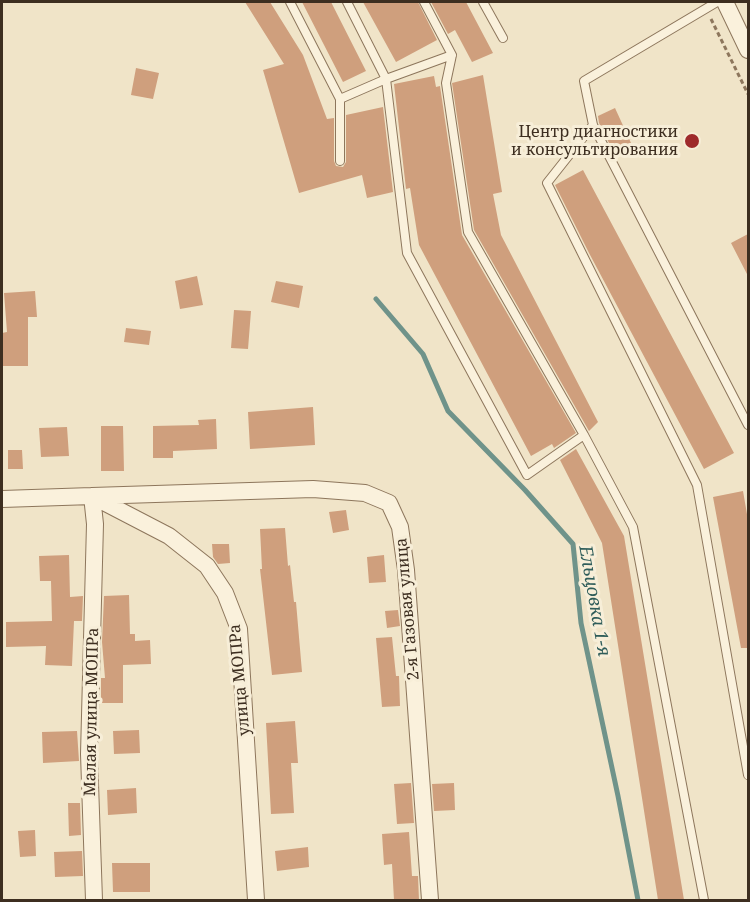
<!DOCTYPE html>
<html>
<head>
<meta charset="utf-8">
<style>
	body { margin:0 }
	#map { position:relative; width:750px; height:902px; overflow:hidden; background:#f0e4c8; font-family:"Noto Serif",serif }
	canvas { display:block }
	.frame { position:absolute; inset:0; border:3px solid #3d2e20; pointer-events:none }
</style>
</head>
<body>
<div id="map">
<canvas width="750" height="902"></canvas>
<div class="frame"></div>
</div>
<script>
const g = document.querySelector('canvas').getContext('2d');
g.lineJoin = 'round';
function poly(rows) {
  const path = new Path2D();
  for (const r of rows) {
    path.moveTo(r[0], r[1]);
    for (let i = 2; i < r.length; i += 2) path.lineTo(r[i], r[i + 1]);
  }
  return path;
}
function stroke(path, color, width, dash) {
  g.strokeStyle = color;
  g.lineWidth = width;
  g.lineCap = dash ? 'butt' : 'round';
  g.setLineDash(dash || []);
  g.stroke(path);
}
function fillPath(path, color) {
  g.fillStyle = color;
  g.fill(path, 'evenodd');
}
function label(font, color, halo, rows, align = 'center') {
  g.font = font + ' "Noto Serif",serif';
  g.lineWidth = 6;
  g.setLineDash([]);
  g.textBaseline = 'middle';
  g.strokeStyle = halo;
  g.fillStyle = color;
  for (const [text, x, y, turn = 0] of rows) {
    g.save();
    g.translate(x, y);
    g.rotate((+turn || 0) * Math.PI / 180);
    g.textAlign = isNaN(turn) ? turn : align;
    if (halo) g.strokeText(text, 0, 0);
    g.fillText(text, 0, 0);
    g.restore();
  }
}
stroke(poly([
	[376,299,423,354,448,411,525,490,573,544,581,623,618,796,638,900]
]), '#6f938a', 5);
fillPath(poly([
	[245,2,270,2,303,55,327,119,334,118,334,161,336,166,343,167,346,162,346,115,383,107,393,192,367,198,362,175,299,193,263,70,284,64],
	[302,2,331,2,366,71,343,82],
	[363,2,418,2,437,40,396,62],
	[431,2,466,2,493,53,472,62,455,30,448,34],
	[136,68,159,73,153,99,131,95],
	[483,75,502,192,493,194,501,235,598,422,589,431,474,230,452,83],
	[434,76,436,87,440,86,462,235,576,433,554,448,552,444,531,456,419,245,410,188,406,189,394,84],
	[615,108,631,143,613,151,599,123,598,116],
	[583,170,734,453,704,469,589,253,555,185],
	[748,234,748,276,731,243],
	[197,276,203,305,180,309,175,281],
	[276,281,303,286,299,308,271,302],
	[35,291,37,317,28,317,28,366,2,366,2,333,7,332,4,293],
	[234,310,251,311,248,349,231,348],
	[126,328,151,331,149,345,124,342],
	[313,407,315,445,250,449,248,412],
	[216,419,217,449,173,451,173,458,153,458,153,426,199,425,198,420],
	[101,426,123,426,124,471,101,471],
	[67,427,69,456,41,457,39,428],
	[576,449,624,536,684,900,658,900,602,543,560,460],
	[8,450,22,450,23,469,8,469],
	[743,491,748,520,748,648,741,648,713,497],
	[346,510,349,530,333,533,329,512],
	[285,528,288,566,290,565,294,602,296,602,302,672,272,675,260,569,262,569,260,529],
	[212,544,229,544,230,563,218,564,213,557],
	[69,555,70,597,83,596,82,621,74,621,72,666,45,665,46,646,6,647,6,622,52,621,51,581,40,581,39,556],
	[384,555,386,582,369,583,367,557],
	[129,595,130,634,135,634,135,641,150,640,151,664,123,665,123,703,101,703,101,678,105,678,102,642,104,596],
	[398,610,400,626,387,628,385,611],
	[392,637,396,676,399,676,400,706,382,707,376,638],
	[295,721,298,763,291,763,294,813,271,814,266,723],
	[139,730,140,753,114,754,113,731],
	[77,731,79,761,43,763,42,732],
	[411,783,414,823,397,824,394,784],
	[454,783,455,810,434,811,432,784],
	[136,788,137,813,108,815,107,790],
	[68,803,80,803,81,835,69,836],
	[35,830,36,856,20,857,18,831],
	[409,832,412,876,418,876,419,900,394,900,392,864,384,865,382,834],
	[308,847,309,867,277,871,275,851],
	[82,851,83,876,55,877,54,852],
	[112,863,150,863,150,892,113,892]
]), '#cf9f7d');
const service = poly([
	[290,2,340,99,340,161],
	[347,2,386,79,407,253,527,475,584,435],
	[424,2,452,55],
	[483,2,503,38],
	[717,2,584,81,593,125,748,425],
	[340,99,386,79,452,55,446,83,468,232,584,435,633,527,704,900],
	[593,125,547,183,697,485,748,775]
]);
const minor = poly([
	[725,2,748,50],
	[2,499,92,496,169,536,207,566,225,593,239,629,256,900],
	[94,900,89,754,95,524,92,496,313,489,365,493,389,503,400,527,406,570,430,900]
]);
stroke(service, '#8d765c', 10);
stroke(minor, '#8d765c', 18);
stroke(poly([
	[711,19,748,94]
]), '#8d765c', 3, [4.5, 3]);
stroke(service, '#faf1dc', 8);
stroke(minor, '#faf1dc', 16);
for (const [x, y, r, color] of [
	[692,141,8,"#9e2a2b"]
]) {
  const dot = new Path2D();
  dot.arc(x, y, r, 0, 2 * Math.PI);
  g.fillStyle = color;
  g.fill(dot);
  stroke(dot, '#f7eed8', 2);
}
label('16px', '#3d2e20', '#f7eed8', [
	["Центр диагностики",678,132],
	["и консультирования",678,150]
], 'right');
label('16px', '#3d2e20', '#f7eed8', [
	["2-я Газовая улица",408,609,-95],
	["улица МОПРа",240,680,-95],
	["Малая улица МОПРа",92,712,-89]
]);
label('italic 18px', '#2f5d5a', '#f7eed8', [
	["Ельцовка 1-я",594,601,80]
]);
</script>
</body>
</html>
